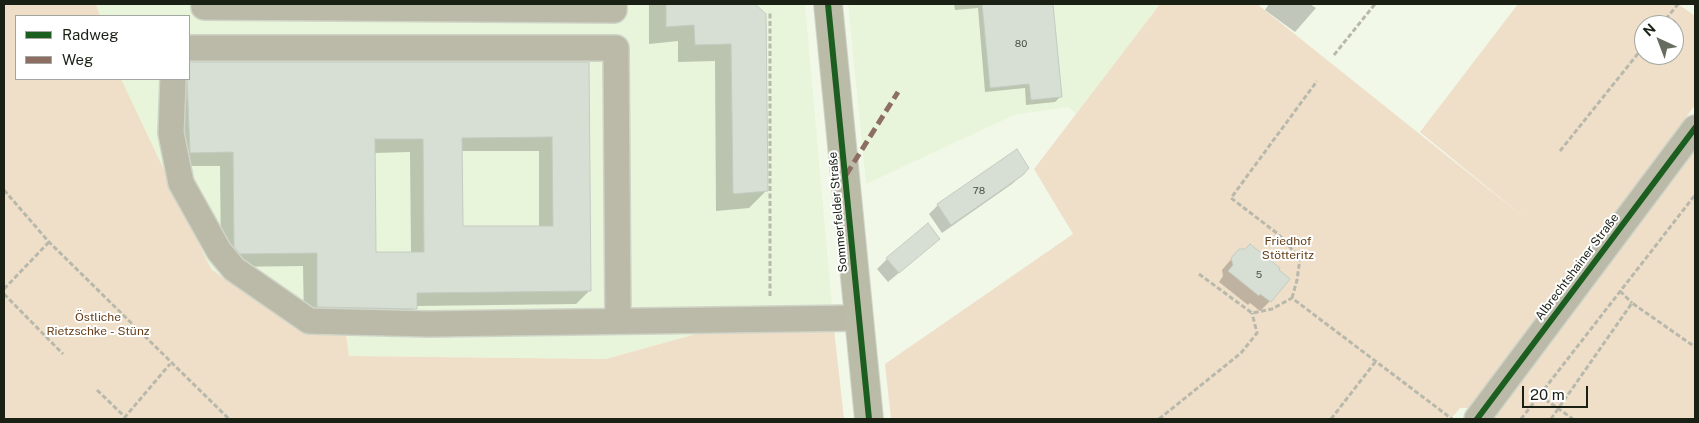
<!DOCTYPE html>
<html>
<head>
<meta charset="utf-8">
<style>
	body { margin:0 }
	#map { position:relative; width:1699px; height:423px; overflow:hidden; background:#f1f8e8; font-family:"Public Sans",sans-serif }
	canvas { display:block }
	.frame { position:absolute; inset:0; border:5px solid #1b2015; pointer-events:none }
	.legend { position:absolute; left:15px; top:15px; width:175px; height:65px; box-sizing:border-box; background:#fff; border:1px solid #a4a6a1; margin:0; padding:6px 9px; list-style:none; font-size:15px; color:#1b2015 }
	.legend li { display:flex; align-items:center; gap:10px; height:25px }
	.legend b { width:25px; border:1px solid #a4a6a1 }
	.north { position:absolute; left:1634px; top:15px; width:50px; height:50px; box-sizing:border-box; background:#fff; border:1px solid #a4a6a1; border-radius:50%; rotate:317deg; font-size:14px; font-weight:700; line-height:20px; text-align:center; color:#1b2015 }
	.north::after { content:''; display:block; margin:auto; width:18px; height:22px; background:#666c5f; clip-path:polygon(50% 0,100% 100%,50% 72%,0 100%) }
	.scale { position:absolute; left:1522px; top:386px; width:66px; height:22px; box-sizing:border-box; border:2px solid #1b2015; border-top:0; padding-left:6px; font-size:15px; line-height:18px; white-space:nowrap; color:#1b2015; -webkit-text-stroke:4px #fff; paint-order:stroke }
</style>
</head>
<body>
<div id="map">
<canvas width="1699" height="423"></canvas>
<div class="frame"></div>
<ul class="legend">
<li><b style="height:6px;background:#1b5e20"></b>Radweg</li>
<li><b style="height:6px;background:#8d6e63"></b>Weg</li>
</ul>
<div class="north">N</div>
<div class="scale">20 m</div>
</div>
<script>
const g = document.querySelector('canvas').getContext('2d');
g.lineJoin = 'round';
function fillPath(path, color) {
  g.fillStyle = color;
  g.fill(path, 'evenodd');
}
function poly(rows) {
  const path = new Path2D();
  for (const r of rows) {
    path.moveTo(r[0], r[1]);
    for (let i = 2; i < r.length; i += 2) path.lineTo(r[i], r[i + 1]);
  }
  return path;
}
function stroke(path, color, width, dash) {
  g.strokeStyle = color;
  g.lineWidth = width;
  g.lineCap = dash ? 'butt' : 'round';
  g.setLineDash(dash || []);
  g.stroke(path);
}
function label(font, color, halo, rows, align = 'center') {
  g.font = font + ' "Public Sans",sans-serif';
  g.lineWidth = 4;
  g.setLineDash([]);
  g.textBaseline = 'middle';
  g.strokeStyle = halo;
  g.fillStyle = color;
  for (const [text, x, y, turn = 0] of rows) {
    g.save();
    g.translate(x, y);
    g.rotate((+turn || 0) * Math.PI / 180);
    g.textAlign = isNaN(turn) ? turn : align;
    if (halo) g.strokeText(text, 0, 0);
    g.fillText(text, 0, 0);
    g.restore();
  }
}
fillPath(poly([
	[96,4,805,4,834,329,696,334,606,359,349,356,346,333,298,330,211,269,123,85,121,79,189,79,189,16,100,16],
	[848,4,1160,4,1076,114,1068,107,1014,115,866,184]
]), '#e9f5da');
fillPath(poly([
	[4,4,96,4,100,16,16,16,16,79,121,79,211,269,298,330,346,333,349,356,606,359,696,334,834,329,844,419,4,419],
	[1160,4,1257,4,1526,219,1420,132,1518,4,1678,4,1695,16,1695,105,1581,263,1470,408,1460,408,1451,419,891,419,885,364,1073,234,1034,169],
	[1644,25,1674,25,1674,55,1644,55],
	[1695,146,1695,419,1487,419]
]), '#efdfc8');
fillPath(poly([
	[649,4,753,4,764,14,766,191,749,208,716,211,715,61,678,62,678,41,649,44],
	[954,4,1052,4,1060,97,1055,102,1026,105,1025,88,985,92,978,8,955,10],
	[1269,4,1310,4,1316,8,1295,32,1265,10],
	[189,63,588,64,590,290,576,304,416,306,402,323,304,320,303,266,226,267,221,261,220,166,176,166,174,79,189,79],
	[461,151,539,151,539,227,462,228],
	[410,152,411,253,375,254,374,153],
	[1017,151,1022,175,1012,184,942,233,929,214,938,205],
	[939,239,888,282,877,269,887,259],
	[1239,250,1270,301,1260,311,1250,303,1248,305,1219,282,1223,276,1222,270]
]), '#0003');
const building = poly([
	[666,4,755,4,766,14,768,191,733,194,731,44,695,45,694,25,666,27,666,4],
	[982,4,1053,4,1062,97,1031,100,1029,84,990,88,982,4],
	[189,62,589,62,591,291,417,293,417,309,317,307,317,253,240,254,234,247,233,152,190,153,187,79,189,62],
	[552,137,553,226,463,226,462,138,552,137],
	[375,139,423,139,424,252,376,252,375,139],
	[1017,149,1029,168,1023,175,951,225,937,204,1017,149],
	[928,223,940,239,899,273,886,258,928,223],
	[1250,244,1280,268,1279,270,1290,279,1271,302,1260,294,1259,296,1228,271,1233,265,1231,258,1239,249,1245,249,1250,244]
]);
fillPath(building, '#d7dfd5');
stroke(building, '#c3ccc2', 1);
const minor = poly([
	[204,4,204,7,614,10,614,4],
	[189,48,616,48,618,321],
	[173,79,171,133,181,183,219,251,234,269,309,321,429,324,858,318],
	[1477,419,1695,128]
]);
const major = poly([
	[828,4,869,419]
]);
stroke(minor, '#cfd4c8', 28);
stroke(major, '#cfd4c8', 30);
stroke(poly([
	[1661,25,1678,4],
	[1334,55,1375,4],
	[1560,151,1644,46],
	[4,190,49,242,229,419],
	[1199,274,1252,313,1272,309,1292,298,1452,419],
	[4,289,49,242],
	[1620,291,1632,303],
	[4,294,63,354],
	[770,296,770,11],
	[1292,298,1297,280,1300,258,1278,234,1231,198,1317,81],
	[97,390,125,417,170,364],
	[1539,395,1573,419],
	[1159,419,1241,353,1257,333,1252,313],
	[1331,419,1376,361],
	[1521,419,1695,195],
	[1551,419,1632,303,1695,347]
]), '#b8b9ac', 3, [5, 2.5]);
stroke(minor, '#bbb9a7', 25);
stroke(major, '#bbbca7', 28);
stroke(poly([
	[846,175,898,92]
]), '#8d6e63', 5, [10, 5]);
stroke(poly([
	[828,4,869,419],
	[1477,419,1695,128]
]), '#1b5e20', 6);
label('10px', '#4a5045', null, [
	["80",1021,44],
	["78",979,191],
	["5",1259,275]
]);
label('12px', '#1b2015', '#fff', [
	["Sommerfelder Straße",838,212,-95],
	["Albrechtshainer Straße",1577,267,-53]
]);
label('12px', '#67411b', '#fff', [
	["Friedhof",1288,241],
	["Stötteritz",1288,255],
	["Östliche",98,317],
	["Rietzschke - Stünz",98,331]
]);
</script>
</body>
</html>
